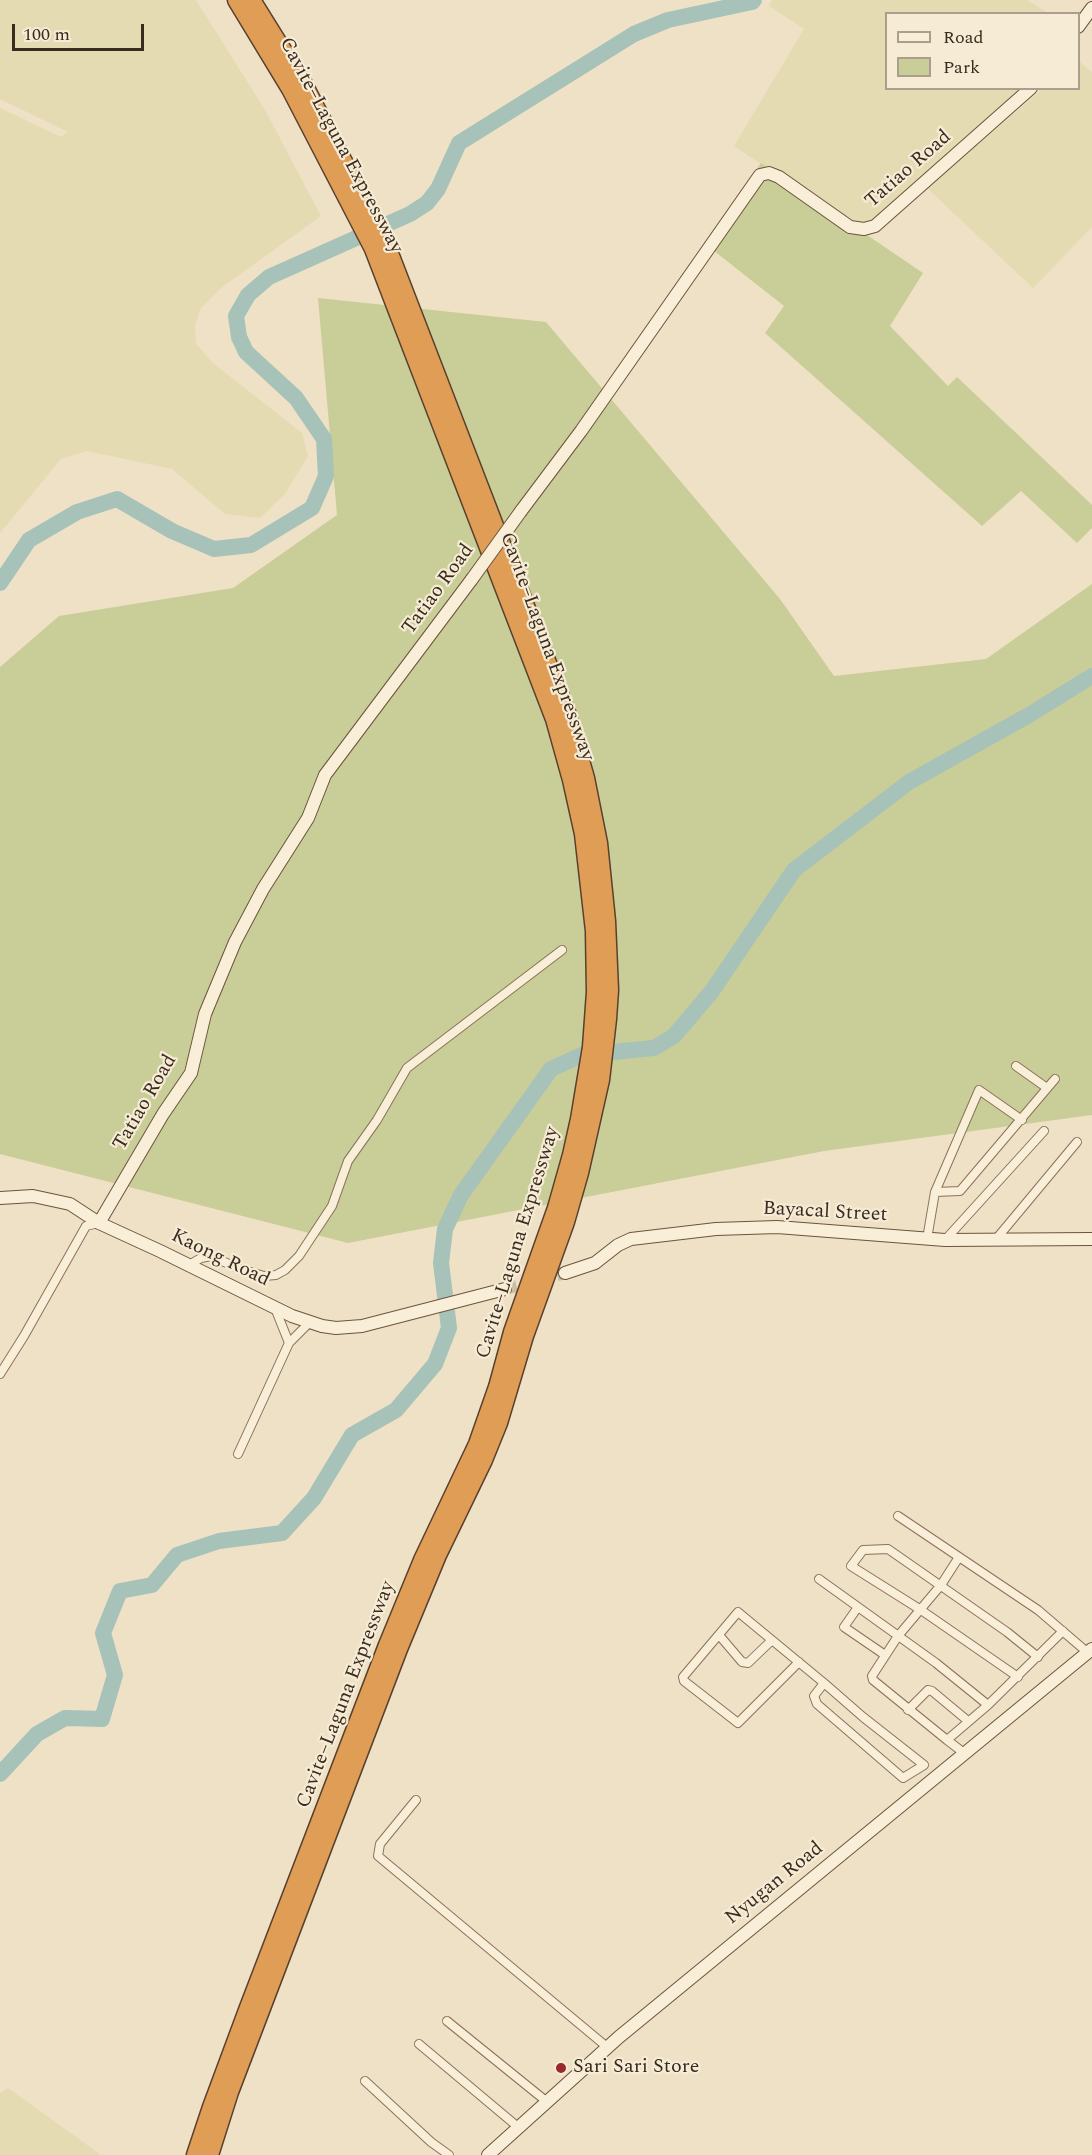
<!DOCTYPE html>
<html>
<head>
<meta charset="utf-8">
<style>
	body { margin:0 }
	#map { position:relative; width:1092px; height:2155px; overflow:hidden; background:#efe1c5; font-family:Spectral,serif }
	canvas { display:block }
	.legend { position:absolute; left:885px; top:12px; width:195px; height:78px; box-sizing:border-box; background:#f6ebd5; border:2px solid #ab9e8c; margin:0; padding:8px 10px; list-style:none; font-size:18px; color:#3a2b1f }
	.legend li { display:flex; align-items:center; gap:12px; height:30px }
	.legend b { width:30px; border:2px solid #ab9e8c }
	.scale { position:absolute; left:12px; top:24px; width:132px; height:27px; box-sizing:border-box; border:3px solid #3a2b1f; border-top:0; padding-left:8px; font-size:18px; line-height:21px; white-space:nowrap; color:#3a2b1f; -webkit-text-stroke:4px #f6ebd5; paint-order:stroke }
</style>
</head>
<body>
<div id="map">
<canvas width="1092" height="2155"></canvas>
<ul class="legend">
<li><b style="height:8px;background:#f9eed8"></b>Road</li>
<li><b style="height:16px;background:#c9cd98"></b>Park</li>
</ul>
<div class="scale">100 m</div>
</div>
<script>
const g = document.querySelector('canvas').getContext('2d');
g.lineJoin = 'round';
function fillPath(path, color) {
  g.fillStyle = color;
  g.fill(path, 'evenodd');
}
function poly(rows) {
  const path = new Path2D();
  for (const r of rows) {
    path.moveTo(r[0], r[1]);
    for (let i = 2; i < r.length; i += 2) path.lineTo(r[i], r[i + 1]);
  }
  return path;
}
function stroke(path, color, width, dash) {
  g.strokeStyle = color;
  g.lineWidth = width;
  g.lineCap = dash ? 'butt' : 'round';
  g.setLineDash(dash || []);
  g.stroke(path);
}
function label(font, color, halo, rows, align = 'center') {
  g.font = font + ' Spectral,serif';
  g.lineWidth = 4.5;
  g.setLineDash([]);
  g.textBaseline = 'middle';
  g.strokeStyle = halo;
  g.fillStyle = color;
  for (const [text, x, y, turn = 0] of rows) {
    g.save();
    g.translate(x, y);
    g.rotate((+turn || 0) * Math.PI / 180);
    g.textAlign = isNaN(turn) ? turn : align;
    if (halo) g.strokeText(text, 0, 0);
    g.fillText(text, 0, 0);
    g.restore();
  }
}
fillPath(poly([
	[0,0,196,0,265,110,321,216,221,288,201,308,195,325,196,344,213,363,302,433,308,456,285,494,260,518,225,514,172,469,87,451,61,459,0,533,0,108,61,137,68,132,0,99],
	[772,0,1027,0,1048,13,886,14,886,88,1023,89,864,233,734,146,804,29,769,6],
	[1079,61,1092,72,1092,227,1033,288,927,188,1037,94,1041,89,1078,88],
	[8,2088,72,2134,101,2155,0,2155,0,2093]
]), '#e5dbb2');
fillPath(poly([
	[761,163,923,273,890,326,948,386,957,377,1092,505,1092,528,1077,543,1021,491,982,526,765,333,784,306,704,243],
	[318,298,546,322,780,599,834,676,986,659,1092,584,1092,1115,824,1151,348,1243,0,1154,0,667,59,616,233,588,337,515]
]), '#c9cd98');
stroke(poly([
	[0,583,29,540,77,512,117,499,172,531,214,549,251,545,312,508,326,476,324,439,296,398,246,352,239,337,236,316,248,295,269,277,410,214,427,203,438,189,459,143,634,34,668,20,752,2,754,0],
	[0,1774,37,1734,65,1718,102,1719,115,1675,103,1633,120,1591,152,1585,177,1555,219,1541,282,1533,314,1498,352,1435,396,1410,435,1364,449,1328,441,1263,445,1229,461,1195,551,1069,582,1055,654,1048,674,1036,712,991,794,870,909,782,1029,715,1092,676]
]), '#a7c2b9', 16);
stroke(poly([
	[505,1289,565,1273]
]), '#cbbda4', 12, [12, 6]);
const street = poly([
	[1016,1066,1047,1088],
	[935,1192,979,1090,1022,1120],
	[997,1238,1077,1142],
	[927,1239,935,1192,960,1191,1055,1079],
	[945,1240,1044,1131],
	[189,1265,201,1258,211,1256,240,1269,264,1276,276,1275,285,1270,299,1256,332,1206,348,1161,377,1120,407,1068,562,950],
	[275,1308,289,1343],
	[0,1374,24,1336,86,1226,99,1223],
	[238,1454,289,1343,309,1323],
	[898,1516,1038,1610,1087,1652],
	[959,1557,941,1585,898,1636,872,1676,873,1680,947,1740,988,1705],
	[819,1579,936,1663,988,1705,1063,1631],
	[858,1607,844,1627,885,1655],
	[719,1635,742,1662,748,1663,771,1641],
	[799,1662,738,1723,684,1681,683,1677,738,1612,824,1683],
	[1018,1677,921,1610,851,1566,863,1550,888,1549,1007,1632,1038,1657],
	[824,1683,863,1717,924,1765,903,1778,817,1704,814,1696,824,1683],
	[908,1710,928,1690,932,1691,968,1721],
	[947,1740,964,1753],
	[416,1800,380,1844,378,1856,607,2047],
	[447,2021,546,2101],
	[419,2044,518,2127],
	[365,2081,431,2142,449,2155]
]);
const secondary = poly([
	[1078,27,1092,8],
	[521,511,581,431,760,175,769,173,779,177,850,227,864,229,875,226,1031,88],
	[0,1198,33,1196,70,1204,99,1223,160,1251,292,1316,322,1326,336,1328,362,1326,505,1289],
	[99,1223,163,1114,191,1073,205,1014,235,942,263,889,308,818,325,775,472,579],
	[565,1273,595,1263,618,1245,631,1239,716,1229,777,1227,945,1240,1092,1239],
	[488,2155,619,2037,1092,1649]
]);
const highway = poly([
	[195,2155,211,2107,247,2010,387,1645,422,1560,477,1444,497,1387,512,1332,556,1208,571,1155,579,1119,591,1047,595,992,594,931,583,834,571,780,554,719,373,249,290,89,236,0],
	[210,2155,230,2092,399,1649,438,1555,484,1460,499,1423,525,1336,566,1222,580,1173,601,1080,608,1019,610,990,607,921,599,843,586,778,568,715,386,243,303,82,252,0]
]);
stroke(street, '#8a725b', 10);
stroke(secondary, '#6c533e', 14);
stroke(highway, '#58402f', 19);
stroke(street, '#f9eed8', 8);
stroke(secondary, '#f9eed8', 12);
stroke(highway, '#df9d55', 16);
const secondaryBridge = poly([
	[472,579,521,511]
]);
stroke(secondaryBridge, '#6c533e', 14, []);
stroke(secondaryBridge, '#f9eed8', 12);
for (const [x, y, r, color] of [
	[561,2068,6,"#9a292e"]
]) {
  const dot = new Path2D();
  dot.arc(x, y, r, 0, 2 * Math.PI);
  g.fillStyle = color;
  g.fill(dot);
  stroke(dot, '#f6ebd5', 2);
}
label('20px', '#3a2b1f', '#f6ebd5', [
	["Cavite–Laguna Expressway",340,146,62],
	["Tatiao Road",909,170,-41],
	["Tatiao Road",439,590,-54],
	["Cavite–Laguna Expressway",546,647,70],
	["Tatiao Road",146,1103,-60],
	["Bayacal Street",825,1213,3],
	["Cavite–Laguna Expressway",519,1243,-73],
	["Kaong Road",220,1259,26],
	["Cavite–Laguna Expressway",347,1695,-69],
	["Nyugan Road",775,1884,-39]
]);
label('20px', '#3a2b1f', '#f6ebd5', [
	["Sari Sari Store",573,2068]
], 'left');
</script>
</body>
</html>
